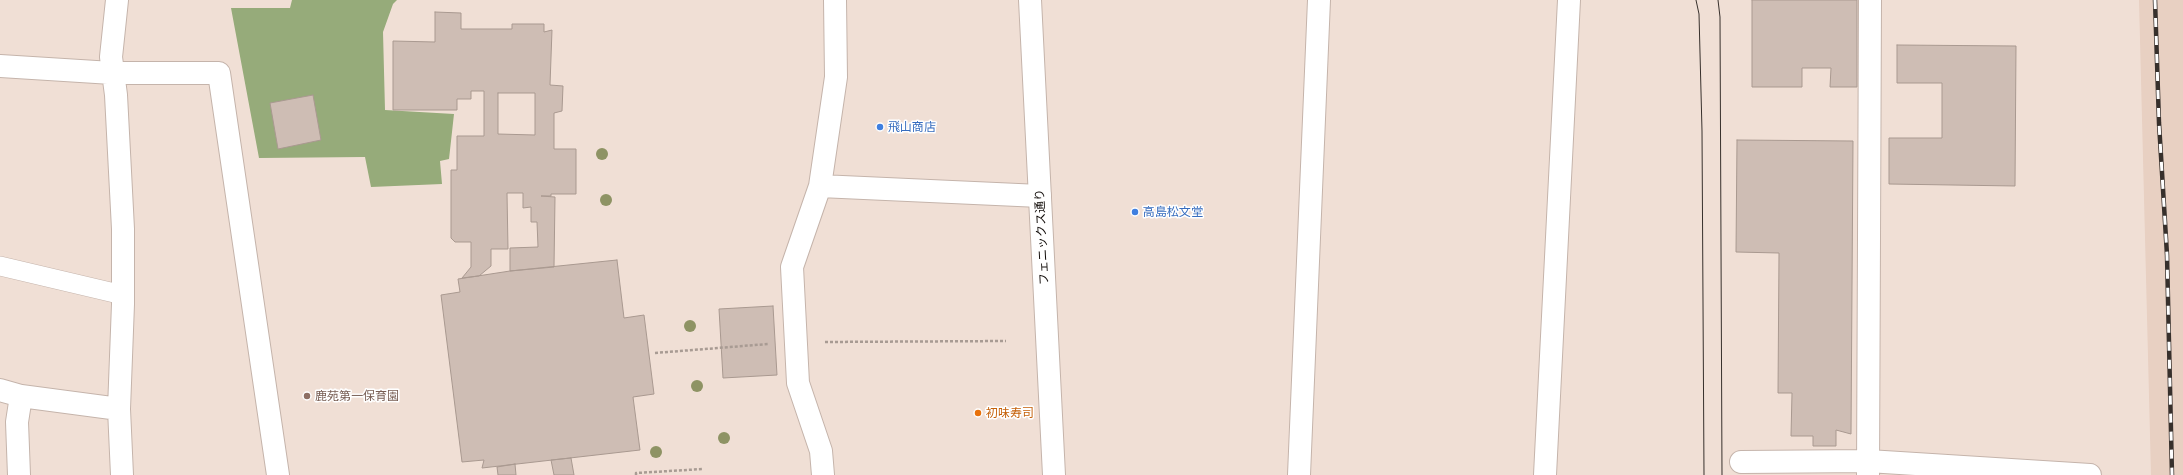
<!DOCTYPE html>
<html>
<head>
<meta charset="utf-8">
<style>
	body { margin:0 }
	canvas { display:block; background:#f0dfd5 }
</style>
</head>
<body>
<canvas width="2183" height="475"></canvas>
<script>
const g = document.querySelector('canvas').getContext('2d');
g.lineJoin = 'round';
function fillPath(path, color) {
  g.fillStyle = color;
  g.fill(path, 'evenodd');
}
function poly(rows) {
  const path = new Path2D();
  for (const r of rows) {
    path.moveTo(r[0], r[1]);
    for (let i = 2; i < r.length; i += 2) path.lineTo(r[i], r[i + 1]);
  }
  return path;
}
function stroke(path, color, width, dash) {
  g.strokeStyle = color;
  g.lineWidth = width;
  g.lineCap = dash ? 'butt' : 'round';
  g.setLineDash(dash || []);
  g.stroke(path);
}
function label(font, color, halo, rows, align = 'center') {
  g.font = font + ' "Asap Condensed","Noto Sans JP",sans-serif';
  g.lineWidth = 3;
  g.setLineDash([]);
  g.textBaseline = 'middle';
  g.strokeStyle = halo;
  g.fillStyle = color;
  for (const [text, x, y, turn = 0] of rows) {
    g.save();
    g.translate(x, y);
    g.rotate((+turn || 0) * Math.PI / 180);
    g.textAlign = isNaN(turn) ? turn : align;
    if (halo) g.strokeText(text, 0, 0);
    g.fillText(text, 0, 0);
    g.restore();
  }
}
fillPath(poly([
	[2139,0,2183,0,2183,475,2151,475]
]), '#e8d0c2');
fillPath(poly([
	[292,0,397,0,393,4,383,32,385,110,454,114,449,159,440,161,442,184,371,187,365,157,259,158,231,8,290,8]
]), '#96ab7a');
const building = poly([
	[1752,0,1857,0,1857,87,1830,87,1831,68,1802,68,1802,87,1752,87,1752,0],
	[435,12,461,13,461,29,512,29,512,24,544,24,544,32,552,30,550,85,563,86,562,111,554,113,554,149,576,149,576,194,551,194,551,196,541,196,555,197,554,267,510,271,510,248,538,247,537,222,531,222,531,207,523,208,523,193,507,193,508,249,491,249,491,266,479,276,462,278,471,267,471,242,455,242,451,238,451,170,457,170,457,136,484,136,484,91,471,91,471,99,457,99,457,110,393,110,393,41,435,42,435,12],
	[498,93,535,93,535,135,498,134,498,93],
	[1897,45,2016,46,2015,186,1889,184,1889,138,1942,138,1942,83,1897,83,1897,45],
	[313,95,321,140,278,149,270,103,313,95],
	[1737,140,1853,141,1851,434,1836,430,1836,446,1813,446,1813,436,1791,436,1792,393,1778,393,1779,253,1736,252,1737,140],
	[617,260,624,318,644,315,654,394,633,397,640,450,482,468,484,460,462,462,441,295,460,292,458,279,510,271,617,260],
	[773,306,777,375,723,378,719,309,773,306],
	[571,458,574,475,554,475,551,460,571,458],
	[515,464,516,475,498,475,497,467,515,464]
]);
fillPath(building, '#cebdb4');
stroke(building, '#a99990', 1);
const lane = poly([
	[0,266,123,295]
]);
const street = poly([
	[117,0,111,57,116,95,123,229,123,304,119,409,122,475],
	[0,66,112,73,219,73,278,475],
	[820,186,1040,196],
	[0,390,21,396,119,409],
	[1741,462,1868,461,2090,475],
	[19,475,17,422,21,396],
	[823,475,821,451,798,383,792,267,820,186,836,77,835,0],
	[1299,475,1319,0],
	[1545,475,1569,0],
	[1868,475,1870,0]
]);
const secondary = poly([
	[1030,0,1054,475]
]);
stroke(lane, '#c5b4ab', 20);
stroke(street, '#c5b4ab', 24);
stroke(secondary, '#c5b4ab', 24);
stroke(poly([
	[825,342,1006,341],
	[655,353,768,344],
	[636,475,636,473,703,469]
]), '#a89b93', 2.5, [3, 2]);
stroke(lane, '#fff', 19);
stroke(street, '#fff', 22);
stroke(secondary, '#fff', 22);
stroke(poly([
	[1696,0,1699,14,1702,131,1704,475],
	[1718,0,1720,17,1722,475]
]), '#37302c', 1);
const rail = poly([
	[2155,0,2159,123,2167,255,2172,475]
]);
stroke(rail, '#37302c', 4.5);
stroke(rail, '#fff', 3, [9]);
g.fillStyle = '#8e9364';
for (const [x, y] of [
	[602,154],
	[606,200],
	[690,326],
	[697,386],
	[724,438],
	[656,452]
]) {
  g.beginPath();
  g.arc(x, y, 6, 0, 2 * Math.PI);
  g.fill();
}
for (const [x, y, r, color] of [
	[880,127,4,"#3f7fe0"],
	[1135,212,4,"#3f7fe0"],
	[307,396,4,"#8d6e63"],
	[978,413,4,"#e8710a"]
]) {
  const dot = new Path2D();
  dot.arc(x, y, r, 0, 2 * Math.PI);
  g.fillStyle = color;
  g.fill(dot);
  stroke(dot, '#fff', 1.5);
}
label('12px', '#366cbe', '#fff', [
	["飛山商店",888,127],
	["高島松文堂",1143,212]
], 'left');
label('12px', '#110c09', '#fff', [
	["フェニックス通り",1042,237,-93]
]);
label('12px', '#785e54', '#fff', [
	["鹿苑第一保育園",315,396]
], 'left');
label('12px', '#c56008', '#fff', [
	["初味寿司",986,413]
], 'left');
</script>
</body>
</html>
